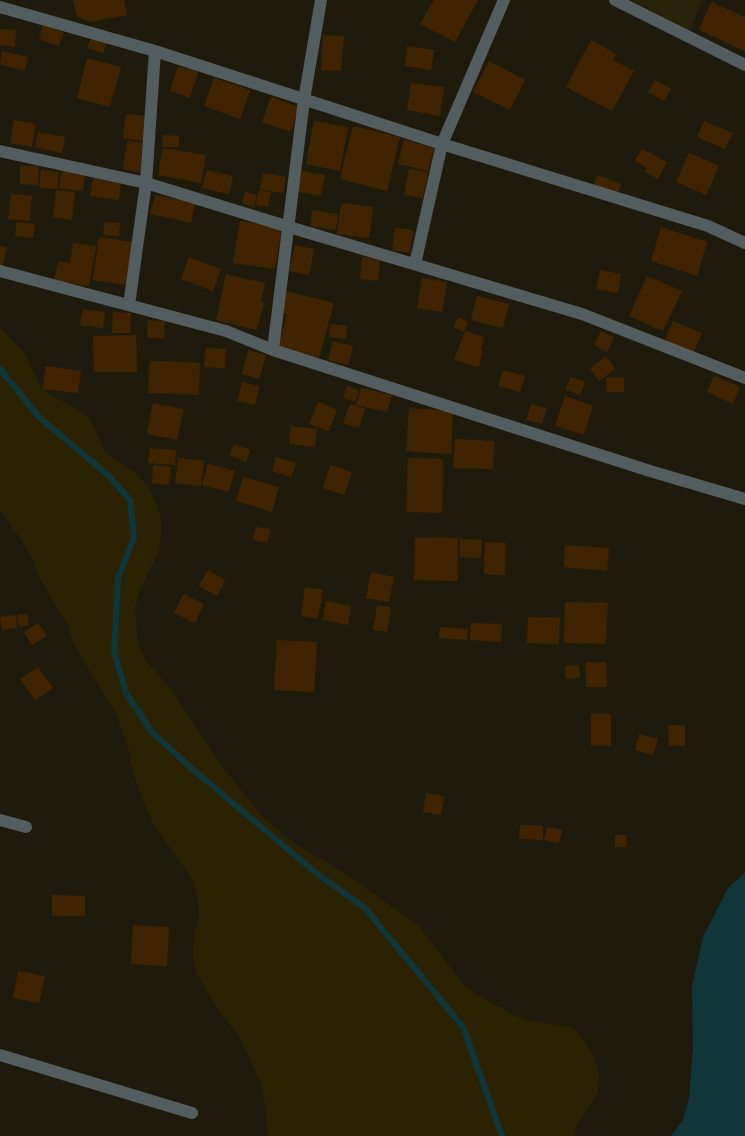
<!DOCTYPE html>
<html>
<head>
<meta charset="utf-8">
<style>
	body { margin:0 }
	canvas { display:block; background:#1f1b0c }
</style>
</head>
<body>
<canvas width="745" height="1136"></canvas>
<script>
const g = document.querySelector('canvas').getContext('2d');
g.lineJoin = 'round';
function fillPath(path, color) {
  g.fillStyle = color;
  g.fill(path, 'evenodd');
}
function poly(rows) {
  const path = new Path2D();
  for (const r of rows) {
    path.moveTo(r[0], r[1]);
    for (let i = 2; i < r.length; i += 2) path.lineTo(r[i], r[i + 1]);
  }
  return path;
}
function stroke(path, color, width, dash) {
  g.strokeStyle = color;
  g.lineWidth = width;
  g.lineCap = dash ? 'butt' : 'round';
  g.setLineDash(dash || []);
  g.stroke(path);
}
fillPath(poly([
	[632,0,702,0,690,31]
]), '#28220b');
fillPath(poly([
	[0,327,25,354,40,386,46,392,74,408,90,419,98,436,105,453,136,473,148,487,156,503,161,518,161,537,157,555,140,589,135,608,138,644,146,661,171,689,224,769,264,818,279,831,294,843,341,871,419,926,464,985,479,996,512,1014,529,1021,572,1027,584,1041,594,1056,599,1075,598,1093,576,1126,574,1136,268,1136,265,1103,261,1085,248,1053,239,1037,216,1006,196,973,193,955,194,936,199,917,198,898,192,879,153,823,145,805,132,769,129,750,116,714,74,645,68,626,39,577,32,558,23,542,0,510]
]), '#2a2202');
fillPath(poly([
	[745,873,745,1136,671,1136,683,1120,689,1098,693,1050,692,987,703,937,728,888]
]), '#113639');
stroke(poly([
	[0,369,40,418,108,475,130,500,134,538,118,578,114,651,126,693,152,732,191,768,315,872,365,908,463,1027,502,1136]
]), '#113639', 6);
fillPath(poly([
	[73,0,124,0,127,15,91,22,77,16],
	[434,0,478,0,455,42,420,24],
	[711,2,745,17,745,51,699,30],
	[43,25,64,32,59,46,39,39],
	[0,29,16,30,15,47,0,45],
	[323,35,344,36,341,71,321,70],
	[91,37,107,42,103,53,87,48],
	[591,40,616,54,613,60,634,71,612,111,566,87],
	[407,46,434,50,431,70,405,66],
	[2,51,28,57,25,70,0,65],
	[87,58,121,67,110,107,77,98],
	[489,61,525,80,510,110,473,92],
	[178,66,198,72,190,98,170,91],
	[214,78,250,90,240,119,204,106],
	[655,80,671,89,664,101,648,92],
	[411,83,444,87,440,116,407,110],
	[271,97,299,107,290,132,262,122],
	[126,114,147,116,144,141,123,138],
	[14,120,36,124,32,147,10,143],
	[314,121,348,127,340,171,306,164],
	[704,121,733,133,725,149,697,137],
	[353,126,400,137,387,191,340,179],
	[38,132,65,137,62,153,35,147],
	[163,135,179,136,179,147,162,147],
	[404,140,434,148,428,171,398,164],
	[127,141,145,143,141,172,123,169],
	[163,148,206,155,201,183,158,175],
	[642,149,667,162,658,179,645,172,647,168,635,161],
	[689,153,719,166,706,195,676,182],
	[20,166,39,166,38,185,20,184],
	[409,169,428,172,423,198,404,195],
	[41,170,59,172,57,189,39,188],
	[62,170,85,173,83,191,59,188],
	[207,170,233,176,229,194,202,188],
	[302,171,325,175,321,196,298,192],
	[263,173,286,177,283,193,260,189],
	[597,175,621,184,617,196,593,187],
	[93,178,121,182,119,200,90,196],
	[56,190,75,192,72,220,53,217],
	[259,190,271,192,268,207,256,205],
	[245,192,257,195,254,207,242,203],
	[11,194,32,196,29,221,8,219],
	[155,195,195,203,191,223,150,214],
	[341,203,373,207,369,238,337,234],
	[312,210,338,214,336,230,310,226],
	[240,221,282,227,275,269,233,263],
	[17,222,35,224,33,238,15,236],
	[105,222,120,223,119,236,103,235],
	[661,227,707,242,697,276,651,261],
	[395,228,413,230,410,253,392,250],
	[99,237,132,242,126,285,93,280],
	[73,243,96,246,89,286,54,281,58,261,70,263],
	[295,245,314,249,309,275,289,271],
	[0,246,7,247,2,268,0,267],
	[189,257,221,269,213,291,181,279],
	[362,257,380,259,378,281,360,279],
	[600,270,621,274,618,293,596,289],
	[226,274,265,283,261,302,264,303,257,330,216,320],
	[647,276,682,291,663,331,629,316],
	[422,278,447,282,442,312,417,308],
	[285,291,334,303,319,358,279,348,287,314,279,312],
	[477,296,509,304,503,328,471,320],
	[83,309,105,312,103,328,80,325],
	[113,312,131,313,130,333,112,333],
	[458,317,468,322,464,332,454,327],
	[148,320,165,321,164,338,147,338],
	[673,321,702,333,693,354,664,342],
	[331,324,347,326,346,339,329,337],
	[465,331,484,337,481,349,483,350,479,367,454,360],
	[601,331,614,337,607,352,594,345],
	[136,335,137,372,94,372,93,336],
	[333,341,353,346,348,365,328,360],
	[206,348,226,349,225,368,204,367],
	[248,350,266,355,259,379,242,374],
	[606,356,615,369,599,381,590,368],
	[150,361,200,363,199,395,148,393],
	[46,366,81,371,78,393,43,389],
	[503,370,525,376,520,392,498,386],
	[714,376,740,387,733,404,707,392],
	[570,377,585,382,580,395,566,390],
	[606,378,624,378,624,392,606,392],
	[242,382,259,386,255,405,237,401],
	[347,386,359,390,355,402,343,398],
	[361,388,392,395,387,412,356,405],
	[565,396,593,406,584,435,555,426],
	[318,402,337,410,329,431,309,424],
	[153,403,184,409,177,440,147,434],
	[350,404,365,409,359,428,343,423],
	[531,404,547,408,542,424,526,420],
	[409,408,453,411,451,454,406,451],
	[291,426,317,429,315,447,289,444],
	[455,439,494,441,493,469,453,468],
	[234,444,250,450,246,462,229,455],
	[150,448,176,450,175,465,148,463],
	[276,457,296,463,291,477,272,471],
	[178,458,204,461,201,486,175,483],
	[408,458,443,459,442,513,406,512],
	[208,464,235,471,229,492,202,485],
	[153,465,171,467,169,485,152,483],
	[330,465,352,472,344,495,323,488],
	[243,477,279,487,272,512,236,501],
	[256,527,270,529,267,543,253,540],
	[415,538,458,538,458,581,414,580],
	[460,539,482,540,481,558,460,557],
	[485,542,506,543,505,575,484,574],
	[565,545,609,548,607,571,564,567],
	[208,570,225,580,217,596,199,586],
	[371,572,394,577,389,602,366,598],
	[305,587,323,590,318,619,301,616],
	[183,594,204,604,195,623,174,613],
	[326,601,351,606,348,625,323,620],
	[565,602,608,603,606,644,564,643],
	[377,605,391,607,387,632,373,630],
	[27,614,29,625,19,627,17,615],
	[16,615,17,628,2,630,0,617],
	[528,617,560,618,559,644,527,643],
	[38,623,47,636,32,645,24,632],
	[471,623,502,624,501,642,470,640],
	[440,627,468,629,467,640,439,638],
	[277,640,317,642,314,692,274,690],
	[586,662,606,662,607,687,586,687],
	[579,665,580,678,566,679,565,666],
	[38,667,53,688,35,700,20,679],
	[591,714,611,714,611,746,591,746],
	[668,725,685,725,685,746,669,746],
	[639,734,658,739,653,755,635,750],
	[426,793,444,796,441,815,423,812],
	[520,825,543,826,543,840,519,839],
	[547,827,562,830,559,843,544,840],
	[615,835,626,835,627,847,615,847],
	[52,895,85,896,85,916,52,916],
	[133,925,169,927,167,966,131,964],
	[18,971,45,976,39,1003,13,998]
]), '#402402');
stroke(poly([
	[615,0,745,65],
	[0,7,155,51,442,144,708,226,745,243],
	[0,151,146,183,289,227,582,314,745,378],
	[415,264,442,144,504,0],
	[0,271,226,331,273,350,650,471,745,499],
	[129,305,146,183,155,51],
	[273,350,304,100,321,0],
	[0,820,26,827],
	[0,1055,192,1113]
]), '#535c5e', 12);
</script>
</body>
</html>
